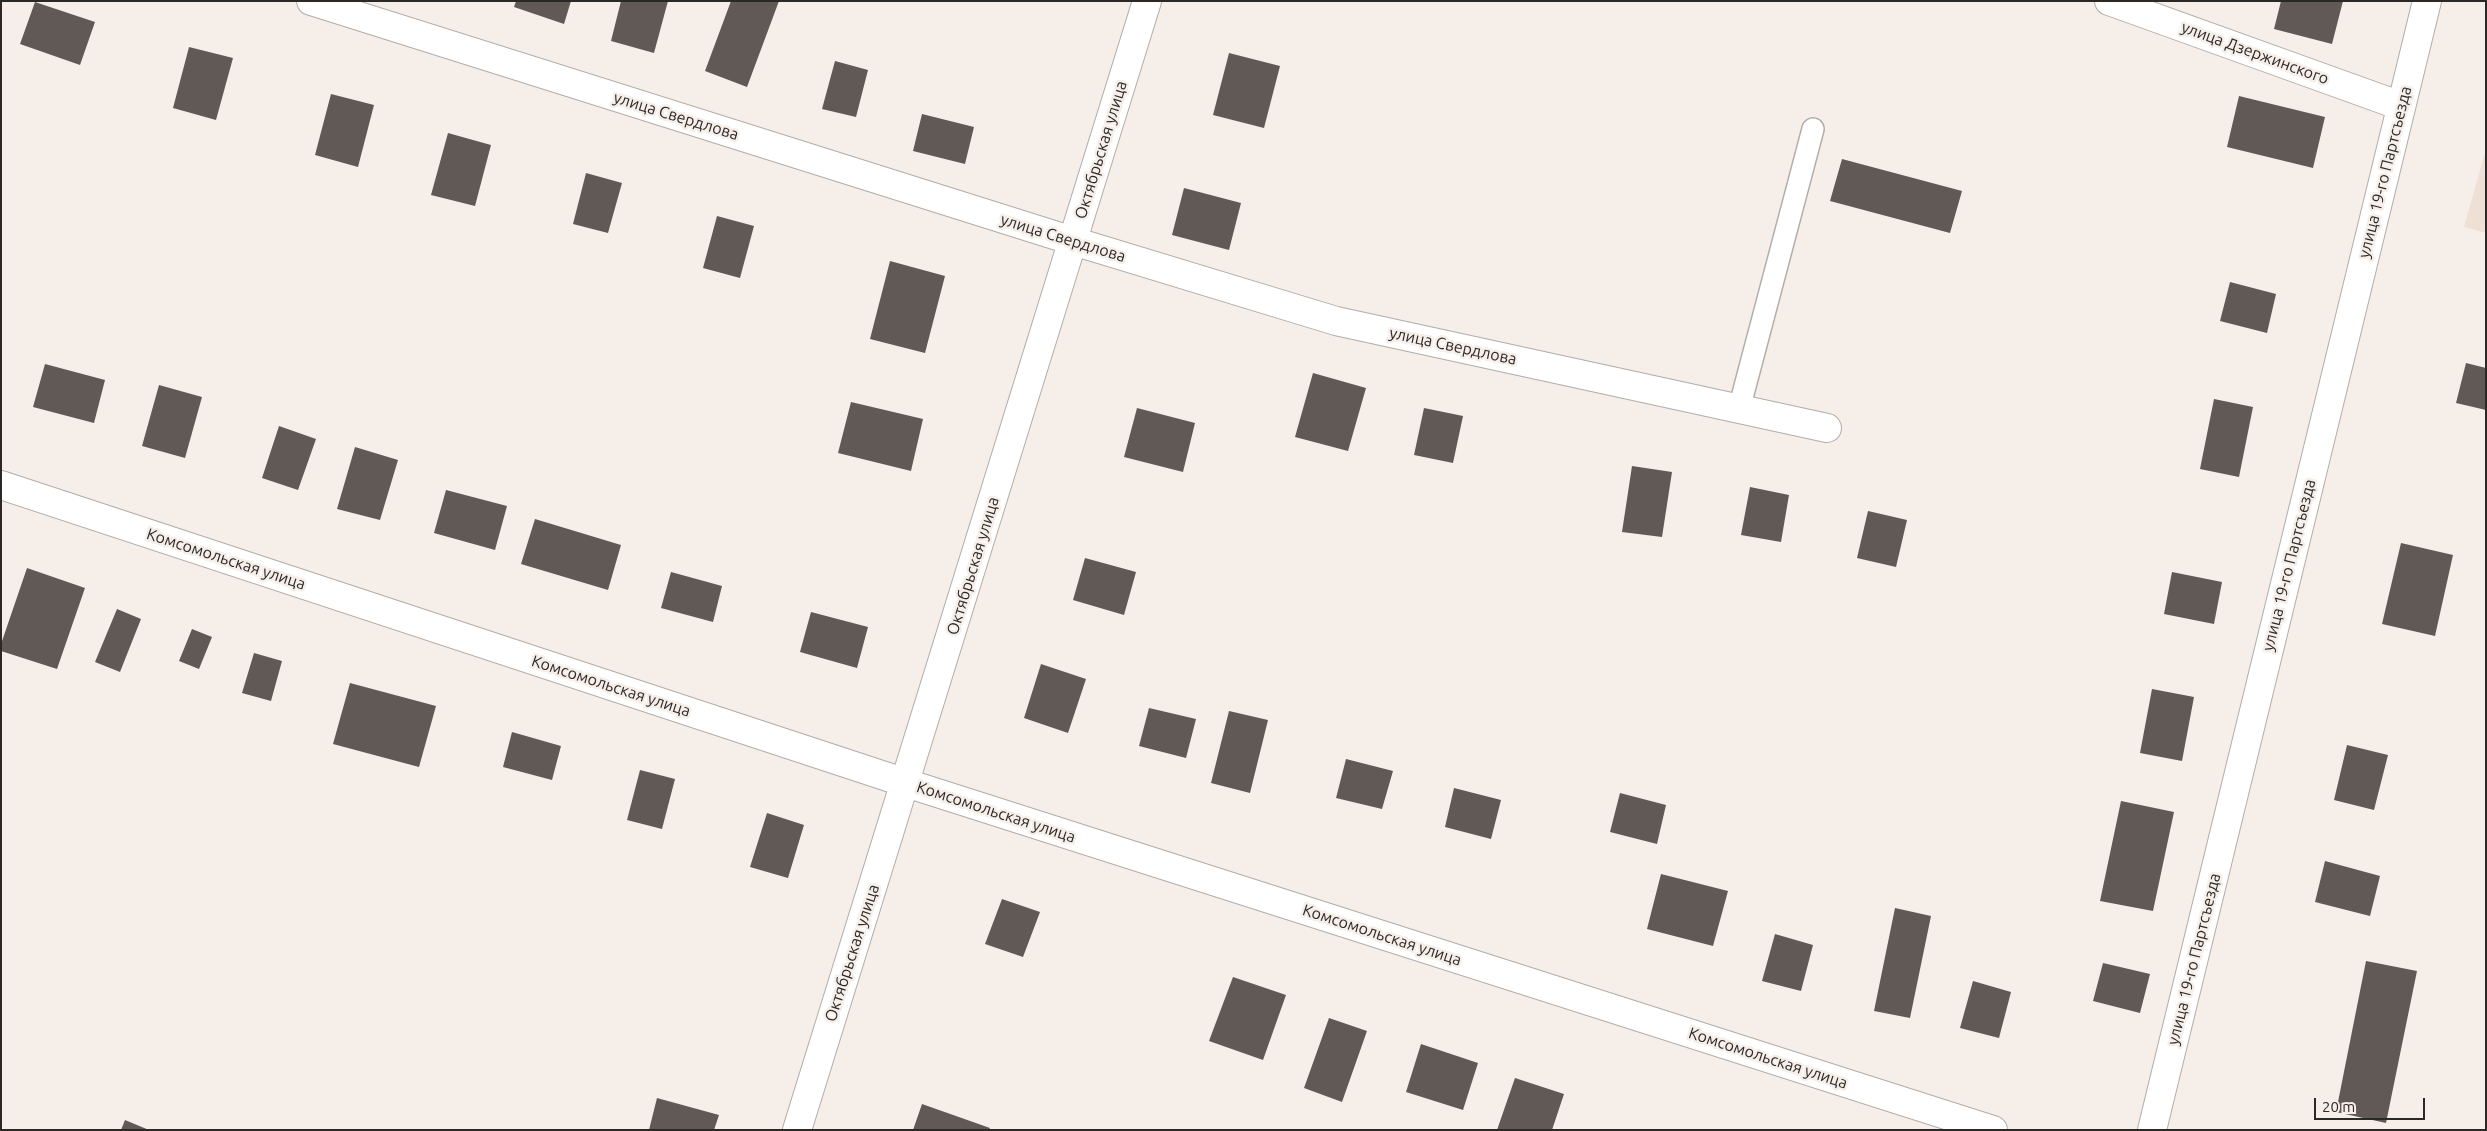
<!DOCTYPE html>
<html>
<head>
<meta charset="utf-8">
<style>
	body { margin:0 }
	#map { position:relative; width:2487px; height:1131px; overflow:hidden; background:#f6efe9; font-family:Ubuntu,sans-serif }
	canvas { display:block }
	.frame { position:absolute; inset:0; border:2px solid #2b2826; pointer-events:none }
	.scale { position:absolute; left:2314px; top:1098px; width:111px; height:22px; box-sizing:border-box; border:2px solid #2b2826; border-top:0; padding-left:6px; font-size:15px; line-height:18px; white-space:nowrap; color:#2b2826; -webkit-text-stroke:4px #f6efe9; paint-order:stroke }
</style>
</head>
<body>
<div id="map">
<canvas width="2487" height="1131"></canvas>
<div class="frame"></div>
<div class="scale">20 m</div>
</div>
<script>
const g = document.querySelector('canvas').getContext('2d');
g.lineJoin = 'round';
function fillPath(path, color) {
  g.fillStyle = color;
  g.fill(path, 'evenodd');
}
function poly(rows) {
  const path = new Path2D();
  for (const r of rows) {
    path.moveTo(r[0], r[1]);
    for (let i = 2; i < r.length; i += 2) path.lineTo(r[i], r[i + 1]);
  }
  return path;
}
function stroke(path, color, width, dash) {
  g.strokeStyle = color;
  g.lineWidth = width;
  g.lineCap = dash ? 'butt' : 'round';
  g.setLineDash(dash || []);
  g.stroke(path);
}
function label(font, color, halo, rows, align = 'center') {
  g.font = font + ' Ubuntu,sans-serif';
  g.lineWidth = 5;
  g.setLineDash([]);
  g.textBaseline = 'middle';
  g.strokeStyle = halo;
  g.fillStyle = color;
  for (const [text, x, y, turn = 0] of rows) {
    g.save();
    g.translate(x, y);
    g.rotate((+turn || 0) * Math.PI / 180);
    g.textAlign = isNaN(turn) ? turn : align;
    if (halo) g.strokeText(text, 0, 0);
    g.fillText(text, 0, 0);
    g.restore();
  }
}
fillPath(poly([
	[2486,149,2486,233,2464,227]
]), '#efe0d6');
fillPath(poly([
	[516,1,571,1,564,24,514,7],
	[621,1,668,1,654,53,611,41],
	[731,1,779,1,747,87,705,71],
	[2281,1,2343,1,2332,44,2274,29],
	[35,2,95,22,80,65,20,44],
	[189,47,233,58,216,120,173,108],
	[1229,53,1280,66,1264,128,1213,115],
	[835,61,868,70,856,117,822,109],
	[331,94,374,105,358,167,315,155],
	[2239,96,2325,117,2313,168,2227,147],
	[922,114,974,127,965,164,913,151],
	[448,133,491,145,475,206,431,195],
	[1842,159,1962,191,1950,233,1830,201],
	[586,173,622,183,608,233,573,224],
	[1184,188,1241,203,1229,250,1172,235],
	[717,216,754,226,740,278,703,268],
	[890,261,945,276,925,353,870,339],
	[2230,282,2276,294,2267,333,2220,321],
	[2466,363,2486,368,2486,410,2456,403],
	[45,364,105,380,94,423,33,407],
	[1313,373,1366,388,1348,451,1295,437],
	[159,385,202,397,185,458,142,446],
	[2214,399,2253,407,2239,477,2200,469],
	[851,402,923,419,911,471,838,453],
	[1137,408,1195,423,1183,472,1124,457],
	[1424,408,1463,416,1453,463,1414,455],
	[279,426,316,439,298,490,262,478],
	[355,447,398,460,380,520,337,509],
	[1632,466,1672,472,1662,537,1622,532],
	[1750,487,1789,495,1781,542,1741,535],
	[446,490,507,506,495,550,434,533],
	[1868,511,1907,520,1896,567,1857,558],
	[535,519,621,545,608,590,521,564],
	[2401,543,2453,555,2435,636,2382,624],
	[1085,558,1136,572,1124,615,1073,600],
	[27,568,85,588,57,669,1,651,1,644],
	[671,572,722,586,713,622,661,608],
	[2172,572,2222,582,2214,624,2164,614],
	[117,609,141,619,120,672,95,662],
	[811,612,868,627,857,668,800,652],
	[192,629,212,637,199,669,179,661],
	[254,653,282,661,271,701,242,693],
	[1041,664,1086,679,1068,733,1024,718],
	[350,683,436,706,419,767,333,744],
	[2152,689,2194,697,2182,761,2140,753],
	[1149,708,1196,719,1186,758,1139,746],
	[1229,711,1268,720,1250,793,1211,783],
	[512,732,561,746,552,780,503,767],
	[2347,745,2388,755,2374,810,2334,800],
	[1346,759,1393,771,1382,809,1336,798],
	[640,770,675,779,662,829,627,820],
	[1454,788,1501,800,1491,839,1445,827],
	[1620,793,1666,805,1657,844,1610,832],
	[2121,801,2174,812,2153,911,2100,901],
	[767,813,804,825,788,878,750,867],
	[2325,861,2380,876,2370,916,2315,902],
	[1661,874,1728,891,1713,946,1647,929],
	[1002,899,1040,912,1023,957,985,944],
	[1895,908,1931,916,1910,1018,1874,1011],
	[1775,934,1813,945,1801,991,1762,981],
	[2366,961,2417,971,2386,1123,2336,1112],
	[2103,963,2150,974,2140,1013,2093,1001],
	[1233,977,1286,995,1263,1060,1209,1041],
	[1973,981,2011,992,1999,1038,1960,1028],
	[1329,1018,1367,1031,1342,1102,1304,1088],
	[1421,1044,1478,1063,1463,1110,1406,1092],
	[1515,1078,1564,1094,1552,1130,1497,1130],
	[657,1098,719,1115,714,1130,649,1130],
	[922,1104,990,1128,989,1130,913,1130],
	[125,1120,149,1130,121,1130]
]), '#605955');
const lane = poly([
	[1739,409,1813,129]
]);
const street = poly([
	[311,1,1073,241,1336,321,1827,428],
	[2109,1,2401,106],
	[1,485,906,783,1993,1130],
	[797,1130,1147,1],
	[2152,1130,2427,1]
]);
stroke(lane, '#b3aca7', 24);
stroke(street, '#b3aca7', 30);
stroke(lane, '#fff', 21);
stroke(street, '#fff', 28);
label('16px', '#2b2826', '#f6efe9', [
	["улица Дзержинского",2255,53,20],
	["улица Свердлова",676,116,17],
	["Октябрьская улица",1101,150,-73],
	["улица 19-го Партсъезда",2385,172,-76],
	["улица Свердлова",1063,238,17],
	["улица Свердлова",1453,346,12],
	["Комсомольская улица",226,559,18],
	["улица 19-го Партсъезда",2289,565,-76],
	["Октябрьская улица",973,566,-73],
	["Комсомольская улица",611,686,18],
	["Комсомольская улица",996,812,18],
	["Комсомольская улица",1382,935,18],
	["Октябрьская улица",852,953,-72],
	["улица 19-го Партсъезда",2194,959,-76],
	["Комсомольская улица",1768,1058,18]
]);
</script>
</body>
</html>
